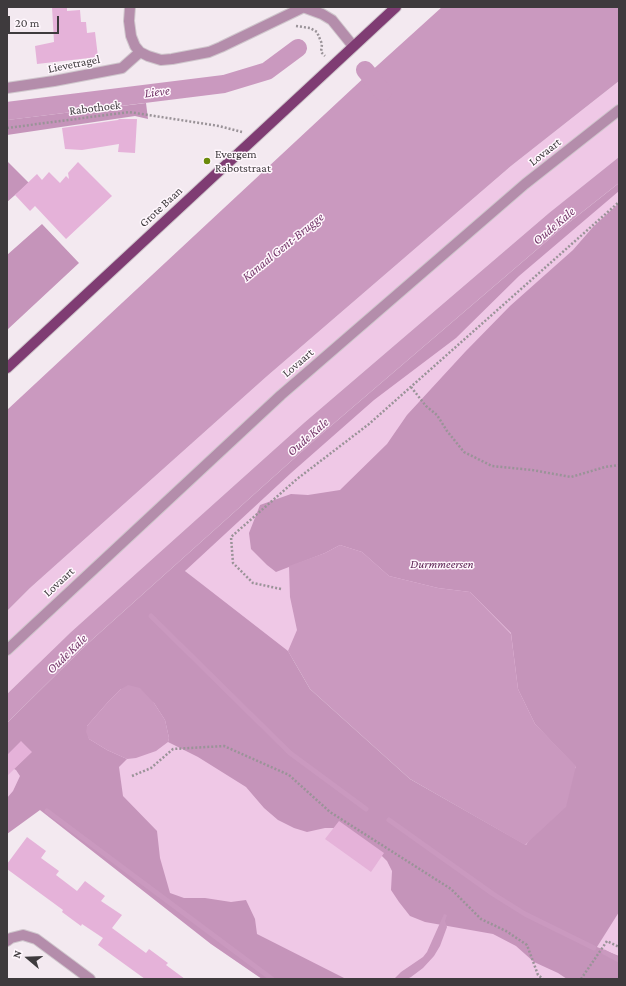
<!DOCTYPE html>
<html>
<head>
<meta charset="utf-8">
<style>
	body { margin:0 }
	#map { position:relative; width:626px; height:986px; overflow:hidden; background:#f3e9f0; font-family:"Crimson Pro",serif }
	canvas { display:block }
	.frame { position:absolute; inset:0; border:8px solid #3e3a3d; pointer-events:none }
	.north { position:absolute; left:8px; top:938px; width:40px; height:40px; -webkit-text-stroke:3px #fff7fd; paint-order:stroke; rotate:289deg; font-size:11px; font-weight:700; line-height:16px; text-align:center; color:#3e3a3d }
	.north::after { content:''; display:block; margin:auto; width:14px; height:18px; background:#3e3a3d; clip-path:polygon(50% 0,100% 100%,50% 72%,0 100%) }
	.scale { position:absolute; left:8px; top:16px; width:51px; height:18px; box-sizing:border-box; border:2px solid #3e3a3d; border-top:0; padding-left:5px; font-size:12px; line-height:14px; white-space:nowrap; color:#3e3a3d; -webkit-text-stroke:3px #fff7fd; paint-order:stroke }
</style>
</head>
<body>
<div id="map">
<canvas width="626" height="986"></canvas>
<div class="frame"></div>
<div class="north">N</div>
<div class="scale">20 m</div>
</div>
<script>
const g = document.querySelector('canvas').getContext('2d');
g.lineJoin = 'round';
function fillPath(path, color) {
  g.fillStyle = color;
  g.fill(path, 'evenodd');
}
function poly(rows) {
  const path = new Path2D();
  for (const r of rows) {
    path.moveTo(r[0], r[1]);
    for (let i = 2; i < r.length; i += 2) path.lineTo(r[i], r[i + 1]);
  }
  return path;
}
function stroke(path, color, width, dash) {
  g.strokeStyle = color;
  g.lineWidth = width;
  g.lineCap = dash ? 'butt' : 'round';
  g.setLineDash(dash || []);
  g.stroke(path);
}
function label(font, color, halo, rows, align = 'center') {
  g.font = font + ' "Crimson Pro",serif';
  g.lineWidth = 3;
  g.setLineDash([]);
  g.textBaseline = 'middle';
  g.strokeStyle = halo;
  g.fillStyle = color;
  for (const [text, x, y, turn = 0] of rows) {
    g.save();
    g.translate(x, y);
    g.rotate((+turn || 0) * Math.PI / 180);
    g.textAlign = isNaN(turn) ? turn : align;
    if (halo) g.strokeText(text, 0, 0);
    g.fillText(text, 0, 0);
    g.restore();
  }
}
fillPath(poly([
	[619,81,619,157,549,213,305,422,71,632,7,694,7,611,30,588,266,377,511,166],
	[619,183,619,979,262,979,211,944,40,810,7,798,7,735,85,646,597,947,612,921,185,571,186,570,178,563]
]), '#efc8e6');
fillPath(poly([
	[146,103,148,119,135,116,7,135,7,120],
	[7,161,29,183,7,202],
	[619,183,619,191,519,276,456,338,374,400,291,473,185,571,288,651,310,689,410,779,526,845,576,767,535,724,518,689,511,633,470,592,438,588,389,576,362,552,340,545,325,553,276,572,267,565,251,549,249,533,260,505,291,494,308,495,340,490,387,444,407,415,465,352,510,306,573,250,593,227,619,203,619,912,597,947,619,956,619,979,567,979,558,973,534,962,516,946,493,934,425,922,410,916,399,902,391,890,392,871,387,861,375,849,337,828,325,828,307,832,294,828,278,820,264,808,246,787,198,757,168,742,169,738,165,720,154,703,121,689,108,702,87,726,89,739,107,750,127,759,119,767,123,796,157,831,160,858,170,893,184,898,205,898,231,902,246,900,255,919,257,934,346,979,262,979,211,944,40,810,7,834,7,798,13,791,20,776,16,770,7,765,7,723,85,646,318,437,562,228],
	[42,224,79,263,7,330,7,255]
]), '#c594ba');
fillPath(poly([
	[442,7,619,7,619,81,511,166,266,377,30,588,7,611,7,410,368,74],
	[619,157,619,183,562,228,318,437,85,646,7,723,7,694,71,632,305,422,549,213],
	[340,545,362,552,389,576,438,588,470,592,511,634,518,689,535,724,576,766,566,807,525,845,410,779,310,689,288,651,297,630,290,597,289,566,325,553],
	[128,685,140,688,154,703,165,720,169,738,168,742,156,751,136,758,127,759,107,750,89,739,86,732,87,726,108,702,121,689],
	[444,914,447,915,445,921,447,927,440,946,434,956,423,968,411,977,407,979,394,979,401,972,423,957,427,952]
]), '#ca99bf');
stroke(poly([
	[151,616,290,753,366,809],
	[47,811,272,979],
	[389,820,493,894,525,914,594,948],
	[604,952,619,960]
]), '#ca99bf', 5);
stroke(poly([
	[365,70,383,92],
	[7,111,224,84,267,71,298,48]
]), '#ca99bf', 18);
fillPath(poly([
	[52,7,67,7,67,11,80,10,81,22,86,22,87,33,95,32,98,57,37,64,35,46,54,42],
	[119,119,137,119,135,153,118,152,119,144,82,150,65,149,62,128,118,120],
	[78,162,112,196,66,239,35,206,30,211,15,195,37,174,42,180,49,172,60,183,66,176,69,179,68,173],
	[21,741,32,752,7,776,7,755],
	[339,821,384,853,371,872,325,839],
	[27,837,46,851,41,858,59,871,56,875,77,891,85,881,105,896,101,901,122,915,112,928,146,953,149,949,168,963,166,965,185,979,145,979,98,945,103,938,82,924,81,926,62,912,63,910,7,869,7,864]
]), '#e5b2d9');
const minor = poly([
	[130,7,129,21,131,36,135,46,140,52,148,56,161,60,172,59,209,52,221,47,304,7],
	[303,7,322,14,332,20,353,46],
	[7,88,54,81,122,68,140,52],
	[7,650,281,395,525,184,619,110],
	[7,941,11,938,23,935,36,939,90,979]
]);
const major = poly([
	[7,368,396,7]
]);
stroke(minor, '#cfc6cc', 12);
stroke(major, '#cfc6cc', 12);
stroke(poly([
	[296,26,310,28,317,32,322,44,321,52,325,56],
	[7,128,129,112,219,126,242,132],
	[411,387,426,406,437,415,447,431,464,452,492,466,532,470,571,477,605,467,619,465],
	[281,589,253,583,233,563,231,537,297,479,369,424,619,202],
	[132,776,151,768,173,749,224,746,289,775,330,812,451,889,481,919,506,931,527,945,538,975,543,979],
	[581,979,607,941,619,947]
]), '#9a9398', 2.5, [2, 2]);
stroke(minor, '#b48dab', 10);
stroke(major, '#7f3c73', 10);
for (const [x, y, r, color] of [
	[207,161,4,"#6a8a0a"]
]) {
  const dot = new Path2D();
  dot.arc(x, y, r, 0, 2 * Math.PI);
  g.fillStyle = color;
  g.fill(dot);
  stroke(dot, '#fff7fd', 1.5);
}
label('12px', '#3e3a3d', '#fff7fd', [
	["Lievetragel",74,64,-11],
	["Rabothoek",95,108,-7],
	["Lovaart",545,152,-38],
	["Grote Baan",161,207,-43],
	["Lovaart",298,363,-41],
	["Lovaart",59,582,-43]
]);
label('12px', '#3e3a3d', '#fff7fd', [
	["Evergem",215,154],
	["Rabotstraat",215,168]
], 'left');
label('italic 12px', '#571c4e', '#fff7fd', [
	["Durmmeersen",442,564]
]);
label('italic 13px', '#743769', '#fff7fd', [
	["Lieve",157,92,-7],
	["Oude Kale",554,226,-40],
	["Kanaal Gent-Brugge",283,247,-39],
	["Oude Kale",308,437,-41],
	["Oude Kale",67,654,-44]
]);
</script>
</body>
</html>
